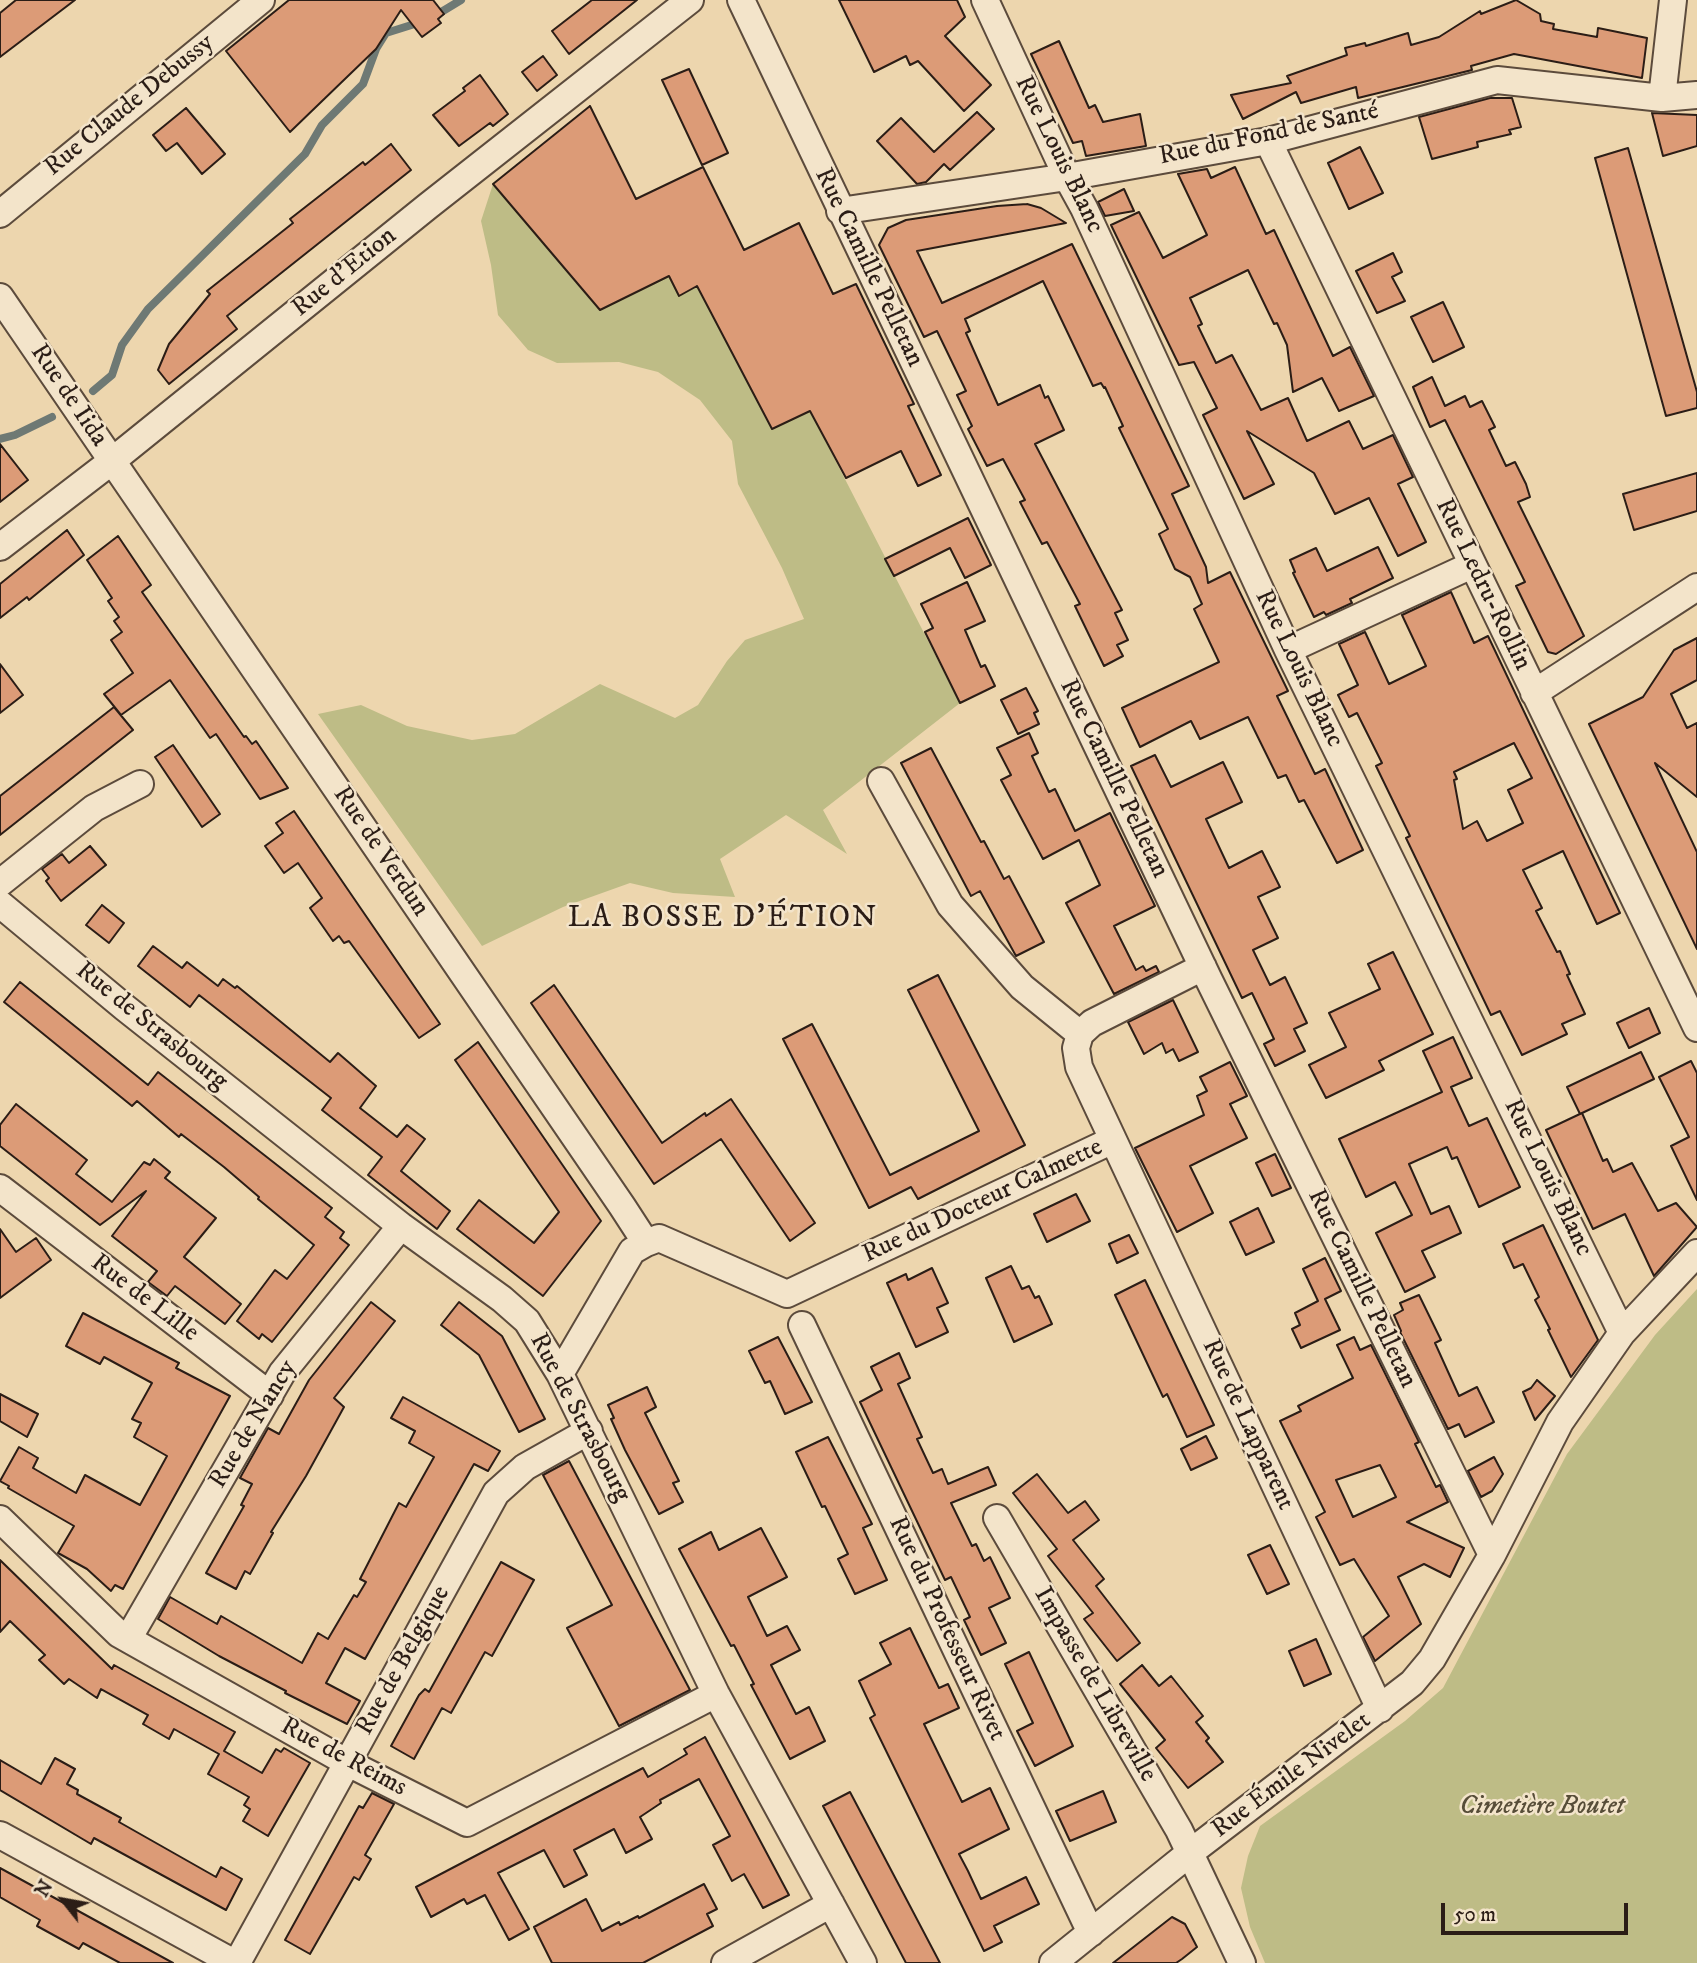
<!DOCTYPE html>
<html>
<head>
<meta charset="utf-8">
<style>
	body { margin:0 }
	#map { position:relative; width:1697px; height:1963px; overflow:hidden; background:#edd6ae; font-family:"IM FELL DW Pica",serif }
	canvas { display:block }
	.north { position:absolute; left:28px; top:1865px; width:70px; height:70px; -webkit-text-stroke:5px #f3e4ca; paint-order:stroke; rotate:301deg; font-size:19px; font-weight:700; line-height:28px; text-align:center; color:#2b1d16 }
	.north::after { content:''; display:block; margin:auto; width:24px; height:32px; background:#2b1d16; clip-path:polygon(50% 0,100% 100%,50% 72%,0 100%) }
	.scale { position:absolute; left:1441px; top:1903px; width:187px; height:32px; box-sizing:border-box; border:4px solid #2b1d16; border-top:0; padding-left:9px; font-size:21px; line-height:24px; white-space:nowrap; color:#2b1d16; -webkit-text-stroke:5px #f3e4ca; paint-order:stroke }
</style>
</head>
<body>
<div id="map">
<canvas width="1697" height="1963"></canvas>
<div class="north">N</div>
<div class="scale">50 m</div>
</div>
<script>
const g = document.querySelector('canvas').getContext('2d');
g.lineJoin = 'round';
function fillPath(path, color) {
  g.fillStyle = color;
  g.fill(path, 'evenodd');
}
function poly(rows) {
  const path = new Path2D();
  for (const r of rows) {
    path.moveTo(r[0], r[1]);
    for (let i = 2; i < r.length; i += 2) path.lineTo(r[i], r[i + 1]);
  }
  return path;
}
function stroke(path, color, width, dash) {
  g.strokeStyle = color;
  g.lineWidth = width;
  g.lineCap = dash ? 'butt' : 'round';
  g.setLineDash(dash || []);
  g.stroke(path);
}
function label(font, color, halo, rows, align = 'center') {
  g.font = font + ' "IM FELL DW Pica",serif';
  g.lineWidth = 5;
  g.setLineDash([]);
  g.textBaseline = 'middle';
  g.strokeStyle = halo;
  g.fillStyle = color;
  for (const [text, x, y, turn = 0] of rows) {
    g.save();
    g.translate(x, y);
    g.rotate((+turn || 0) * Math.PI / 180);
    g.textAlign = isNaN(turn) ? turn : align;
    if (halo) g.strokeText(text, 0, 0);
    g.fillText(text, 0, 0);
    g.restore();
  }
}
fillPath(poly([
	[493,184,599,310,669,276,679,295,697,286,772,429,810,411,960,703,823,810,847,854,786,815,720,859,735,897,673,893,630,883,563,907,482,946,318,714,361,705,407,726,472,740,515,734,600,684,675,718,698,705,727,661,745,640,804,619,782,568,738,484,732,441,700,400,658,372,619,362,557,363,528,350,498,315,491,265,481,221],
	[1697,1289,1697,1963,1265,1963,1250,1927,1241,1888,1248,1856,1260,1826,1405,1721,1443,1688,1567,1454,1655,1335]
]), '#bebc86');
stroke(poly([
	[433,17,461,0],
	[93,391,112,375,122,345,148,309,305,154,322,125,363,84,376,49,386,33,421,22],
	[0,439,15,435,52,417]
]), '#6e7974', 8);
const building = poly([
	[16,0,75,0,0,57,0,13,16,0],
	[289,0,433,0,444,14,438,19,441,23,422,37,401,10,376,49,290,132,226,51,289,0],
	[592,0,637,0,569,54,552,31,592,0],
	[839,0,957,0,965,17,945,36,991,85,964,111,918,61,910,65,906,56,874,72,839,0],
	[1516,0,1540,14,1541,21,1554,24,1553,29,1597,37,1598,28,1647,38,1642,78,1514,54,1471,66,1472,70,1358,98,1356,87,1301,103,1296,92,1243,119,1231,95,1291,83,1287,76,1347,55,1345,48,1365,43,1366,46,1408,33,1411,45,1439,37,1480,11,1481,14,1516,0],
	[1059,41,1089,108,1095,105,1103,122,1140,114,1146,146,1086,156,1082,141,1073,143,1031,54,1059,41],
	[543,56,557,75,537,91,522,72,543,56],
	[689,69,728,153,702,165,662,80,689,69],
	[480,75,508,114,493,126,490,123,459,146,433,115,465,91,463,88,480,75],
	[1490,98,1512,98,1521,127,1509,130,1511,134,1477,142,1478,147,1432,159,1419,117,1490,98],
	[590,106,636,199,703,167,744,250,799,223,833,294,856,284,914,404,908,406,941,475,918,486,901,451,846,478,810,411,772,429,697,286,679,296,669,276,600,310,493,184,590,106],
	[186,108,225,154,202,174,177,143,166,151,153,135,186,108],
	[977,112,994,129,950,170,944,164,926,182,917,184,877,141,901,118,934,152,977,112],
	[1652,113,1697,115,1697,146,1663,156,1652,113],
	[391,144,411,170,227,316,237,329,169,384,158,370,169,344,210,294,207,291,293,223,290,219,363,162,365,165,391,144],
	[1360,147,1383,193,1349,209,1328,163,1360,147],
	[1628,148,1697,392,1697,408,1666,416,1595,158,1628,148],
	[1235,167,1266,234,1274,230,1333,356,1350,347,1374,396,1339,411,1322,378,1293,392,1287,345,1277,323,1274,324,1248,270,1190,298,1202,324,1198,326,1216,363,1232,355,1261,410,1288,398,1307,441,1349,421,1363,449,1393,435,1413,477,1398,484,1426,542,1398,556,1369,498,1335,514,1314,473,1247,431,1274,484,1244,499,1203,415,1217,408,1194,362,1179,365,1111,225,1139,212,1163,258,1207,235,1178,174,1207,169,1211,178,1235,167],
	[1124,189,1134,211,1105,216,1098,202,1124,189],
	[1027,204,1041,208,1066,223,917,251,942,303,1072,244,1189,486,1172,494,1206,567,1208,583,1230,572,1288,691,1277,696,1315,774,1325,769,1363,850,1337,863,1304,800,1299,802,1286,775,1278,778,1248,717,1200,739,1191,721,1140,747,1122,708,1219,662,1194,609,1202,604,1190,577,1175,569,1159,534,1168,529,1119,428,1123,426,1105,387,1104,388,1101,383,1093,386,1043,281,965,319,970,331,966,333,998,405,1040,385,1045,398,1048,396,1064,430,1035,444,1122,610,1115,613,1128,640,1117,645,1123,656,1104,666,1075,606,1080,604,1047,542,1042,544,1020,502,1025,500,1003,459,987,466,968,429,972,426,957,395,966,391,937,331,924,337,879,245,888,228,906,220,997,206,1027,204],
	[1393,253,1402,272,1392,277,1405,301,1377,313,1356,271,1393,253],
	[1443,302,1464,347,1433,362,1411,317,1443,302],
	[1432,377,1445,406,1465,396,1470,407,1482,401,1495,427,1489,430,1506,466,1515,462,1526,484,1530,497,1518,502,1584,636,1556,654,1548,652,1516,586,1525,582,1445,420,1430,427,1421,406,1413,387,1432,377],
	[0,444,28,480,0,502,0,444],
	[1697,473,1697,511,1634,530,1623,494,1697,473],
	[968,518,991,565,965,578,950,548,894,576,885,559,968,518],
	[67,530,84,555,29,600,27,597,0,618,0,584,67,530],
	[118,536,151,585,142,592,244,737,246,736,252,744,256,741,288,788,260,799,216,734,210,738,170,680,121,715,104,694,133,673,111,640,122,632,114,621,119,617,108,601,112,598,87,560,118,536],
	[1378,547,1393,578,1350,599,1352,603,1326,615,1324,612,1314,617,1293,573,1295,572,1290,560,1316,548,1327,571,1378,547],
	[967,582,985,621,965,630,981,667,985,665,995,686,960,703,925,632,933,628,921,604,967,582],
	[1451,592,1474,643,1488,636,1620,913,1597,924,1563,851,1523,870,1542,908,1536,911,1557,952,1560,951,1570,974,1567,975,1585,1014,1562,1024,1567,1034,1522,1055,1500,1011,1491,1015,1406,838,1410,836,1376,766,1382,763,1357,713,1349,717,1338,695,1358,685,1339,644,1365,632,1389,684,1426,666,1402,615,1451,592],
	[1514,743,1532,778,1508,790,1523,823,1487,841,1477,821,1463,829,1454,780,1457,779,1454,772,1514,743],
	[1697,638,1697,680,1671,694,1687,728,1697,723,1697,797,1655,763,1697,852,1697,949,1589,724,1643,697,1674,650,1697,638],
	[0,664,23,695,0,713,0,664],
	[1026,688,1038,711,1034,713,1039,724,1018,734,1001,700,1026,688],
	[114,707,133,730,0,835,0,796,114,707],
	[1029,733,1038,753,1032,756,1049,792,1055,789,1075,831,1110,813,1155,906,1114,926,1136,970,1143,966,1146,971,1156,966,1159,972,1114,994,1066,903,1100,885,1079,840,1043,859,1001,780,1011,775,997,748,1029,733],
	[173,745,220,814,202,827,155,757,173,745],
	[931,748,981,842,984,841,1004,879,1009,876,1044,942,1016,956,980,891,971,896,901,763,931,748],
	[1155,755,1171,787,1223,762,1242,802,1206,819,1229,868,1262,851,1280,887,1258,897,1278,938,1253,950,1270,985,1285,977,1307,1023,1294,1029,1305,1051,1275,1066,1264,1044,1274,1039,1252,993,1242,998,1131,766,1155,755],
	[294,811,440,1024,419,1038,349,941,344,943,339,936,333,941,310,908,322,898,298,863,284,873,265,846,283,833,276,823,294,811],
	[90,846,106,865,61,901,46,881,49,878,42,869,62,854,69,863,90,846],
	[102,905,124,923,109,943,86,925,102,905],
	[153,946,182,968,187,962,218,986,223,979,235,988,237,986,330,1062,338,1053,376,1086,360,1108,397,1137,407,1125,425,1139,401,1171,450,1211,437,1229,368,1175,382,1157,322,1110,331,1098,199,995,190,1007,138,966,153,946],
	[1393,952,1433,1034,1379,1061,1384,1070,1326,1098,1309,1065,1346,1047,1329,1013,1380,989,1368,964,1393,952],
	[938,975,1025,1145,918,1199,911,1187,869,1208,783,1039,812,1024,890,1175,979,1131,908,990,938,975],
	[20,982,148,1085,158,1072,332,1208,325,1217,344,1232,340,1238,349,1245,272,1342,262,1334,259,1339,237,1321,275,1270,287,1279,314,1245,258,1199,259,1197,224,1167,181,1134,179,1137,137,1101,132,1106,4,1002,20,982],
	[554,985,662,1143,705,1113,706,1116,731,1099,815,1223,790,1241,721,1139,654,1184,531,1003,554,985],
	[1173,1000,1198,1052,1179,1061,1173,1049,1166,1053,1162,1043,1144,1054,1128,1022,1173,1000],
	[1649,1008,1660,1033,1629,1048,1617,1023,1649,1008],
	[1453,1037,1472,1078,1451,1087,1469,1126,1487,1118,1520,1187,1479,1207,1457,1157,1452,1159,1447,1147,1409,1164,1431,1214,1449,1206,1461,1233,1422,1251,1435,1277,1405,1292,1376,1233,1412,1215,1395,1182,1366,1197,1339,1139,1442,1092,1423,1051,1453,1037],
	[478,1042,601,1221,543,1296,457,1229,479,1200,534,1243,559,1212,455,1060,478,1042],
	[1641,1052,1654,1079,1580,1114,1567,1087,1641,1052],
	[1691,1061,1697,1073,1697,1200,1671,1146,1689,1137,1659,1077,1691,1061],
	[1230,1062,1247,1096,1230,1104,1247,1138,1190,1166,1213,1213,1177,1232,1135,1148,1204,1115,1197,1096,1207,1091,1200,1077,1230,1062],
	[16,1104,87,1160,76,1174,112,1202,144,1162,150,1165,154,1159,170,1172,165,1178,216,1218,184,1257,241,1304,225,1324,175,1286,167,1296,148,1282,157,1271,112,1236,146,1191,100,1225,0,1146,0,1125,16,1104],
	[1582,1113,1603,1161,1607,1159,1613,1172,1632,1163,1658,1211,1676,1203,1697,1227,1654,1276,1625,1214,1593,1229,1546,1130,1582,1113],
	[1275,1154,1291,1188,1272,1196,1256,1163,1275,1154],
	[1076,1194,1090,1221,1047,1242,1034,1214,1076,1194],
	[1258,1208,1274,1242,1246,1255,1230,1222,1258,1208],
	[1543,1225,1598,1340,1571,1377,1548,1330,1550,1329,1535,1300,1539,1297,1523,1264,1514,1268,1503,1244,1543,1225],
	[0,1229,16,1252,36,1238,51,1260,0,1298,0,1229],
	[1129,1235,1138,1253,1117,1263,1109,1244,1129,1235],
	[1325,1258,1341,1291,1325,1299,1340,1330,1301,1348,1292,1329,1300,1325,1295,1313,1318,1301,1303,1269,1325,1258],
	[1011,1266,1022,1289,1029,1286,1035,1298,1039,1296,1052,1324,1014,1342,986,1278,1011,1266],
	[932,1268,948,1303,937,1308,948,1332,916,1347,887,1283,906,1274,908,1280,932,1268],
	[1145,1280,1214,1425,1187,1437,1167,1394,1163,1397,1115,1295,1145,1280],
	[1419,1295,1441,1340,1435,1343,1459,1396,1477,1387,1494,1422,1465,1437,1459,1424,1448,1429,1400,1332,1401,1331,1394,1315,1403,1310,1400,1303,1419,1295],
	[371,1302,395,1321,334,1398,344,1407,306,1476,271,1532,273,1533,250,1574,245,1571,236,1589,206,1573,244,1506,241,1505,252,1484,240,1478,268,1428,279,1434,309,1380,371,1302],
	[459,1302,502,1336,545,1419,519,1432,479,1355,441,1325,459,1302],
	[83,1313,179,1363,176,1368,230,1396,123,1589,115,1585,111,1591,87,1569,58,1553,74,1526,8,1488,9,1486,0,1481,19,1447,38,1458,33,1468,76,1493,85,1475,140,1505,167,1456,134,1437,141,1423,132,1419,152,1383,104,1357,100,1364,66,1346,83,1313],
	[778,1337,812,1402,785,1414,770,1381,765,1383,749,1351,778,1337],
	[1354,1337,1360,1350,1371,1345,1419,1442,1415,1444,1436,1487,1440,1485,1448,1502,1407,1522,1464,1548,1450,1577,1424,1564,1398,1577,1421,1624,1375,1661,1363,1637,1389,1616,1354,1559,1340,1565,1316,1517,1325,1512,1280,1421,1301,1411,1298,1406,1353,1378,1337,1345,1354,1337],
	[1380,1465,1396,1497,1353,1517,1336,1480,1380,1465],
	[899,1353,910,1378,898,1384,922,1437,917,1439,933,1473,942,1469,948,1484,988,1467,996,1485,951,1503,972,1546,976,1544,984,1561,990,1557,1010,1598,989,1608,1006,1643,981,1655,964,1620,970,1617,951,1577,945,1580,860,1402,882,1390,871,1367,899,1353],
	[1537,1380,1555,1396,1535,1420,1523,1392,1531,1388,1537,1380],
	[647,1387,656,1407,645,1413,679,1481,673,1483,683,1502,659,1514,625,1450,611,1419,614,1418,608,1405,647,1387],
	[0,1394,38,1414,27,1437,0,1421,0,1394],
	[403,1397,500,1451,488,1471,474,1464,365,1659,345,1648,326,1683,360,1701,347,1724,285,1693,286,1691,219,1656,158,1619,170,1597,217,1624,221,1616,302,1663,318,1633,328,1639,354,1595,357,1597,366,1582,360,1579,399,1503,406,1507,434,1457,409,1443,415,1431,391,1418,403,1397],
	[1206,1436,1217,1458,1191,1470,1181,1449,1206,1436],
	[828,1437,872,1524,863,1528,887,1580,855,1594,838,1559,848,1554,825,1506,822,1507,796,1452,828,1437],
	[1494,1457,1503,1474,1492,1491,1481,1497,1468,1471,1494,1457],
	[569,1461,690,1690,619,1726,567,1628,612,1605,543,1475,569,1461],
	[1037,1474,1068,1513,1085,1501,1099,1520,1073,1540,1104,1579,1096,1586,1140,1643,1117,1661,1084,1619,1093,1613,1048,1556,1057,1549,1013,1493,1037,1474],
	[761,1528,787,1577,748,1597,767,1636,787,1626,800,1650,771,1665,796,1714,809,1707,825,1741,790,1759,751,1685,754,1684,734,1645,731,1646,679,1549,711,1532,719,1550,761,1528],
	[1270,1545,1289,1584,1267,1594,1248,1555,1270,1545],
	[0,1560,112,1669,114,1665,235,1732,224,1751,262,1773,276,1749,281,1752,284,1748,310,1763,268,1836,243,1821,250,1809,244,1805,249,1797,208,1774,219,1754,174,1729,169,1739,143,1724,148,1715,101,1689,97,1698,69,1679,64,1684,39,1660,45,1655,10,1621,0,1632,0,1560],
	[501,1562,534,1580,492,1656,485,1652,451,1713,442,1708,414,1759,391,1746,419,1695,425,1689,429,1692,501,1562],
	[910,1628,939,1688,948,1684,959,1708,924,1724,962,1802,990,1788,1009,1829,959,1854,968,1871,981,1899,1026,1877,1039,1904,994,1926,1002,1942,984,1951,870,1718,875,1715,859,1681,891,1664,880,1643,910,1628],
	[1316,1639,1331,1674,1304,1686,1289,1651,1316,1639],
	[1029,1652,1073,1746,1035,1766,1017,1731,1033,1723,1005,1664,1029,1652],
	[1142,1665,1159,1686,1171,1676,1203,1716,1196,1722,1209,1738,1206,1741,1223,1762,1188,1788,1156,1748,1165,1740,1120,1684,1142,1665],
	[705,1737,789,1895,763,1908,744,1874,732,1881,713,1845,730,1836,699,1779,660,1800,661,1803,640,1817,652,1839,626,1853,614,1829,574,1850,587,1875,564,1887,544,1850,498,1873,529,1929,509,1940,485,1895,467,1904,464,1899,431,1917,416,1887,643,1768,648,1777,687,1754,684,1749,705,1737],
	[55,1758,75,1769,67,1784,78,1790,77,1794,121,1818,119,1822,216,1877,221,1867,242,1879,226,1910,94,1838,91,1844,0,1790,0,1760,41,1784,55,1758],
	[1103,1791,1116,1822,1070,1841,1056,1811,1103,1791],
	[850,1792,940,1963,906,1963,823,1806,850,1792],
	[372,1793,394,1804,365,1855,371,1859,359,1880,354,1877,310,1954,285,1940,359,1806,363,1808,372,1793],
	[0,1868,133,1941,173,1963,120,1963,83,1943,79,1949,37,1926,40,1920,0,1897,0,1868],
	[704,1884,717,1909,707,1914,713,1926,643,1963,552,1963,534,1927,586,1899,602,1931,619,1922,620,1925,638,1916,639,1918,704,1884],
	[1172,1917,1185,1924,1197,1947,1182,1959,1176,1963,1113,1963,1172,1917]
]);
fillPath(building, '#dc9b77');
stroke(building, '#2b1d16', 2);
const street = poly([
	[741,0,1209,980,1492,1555],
	[985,0,1067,177,1084,208,1288,650,1622,1333],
	[1662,98,1673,0],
	[1268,141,1697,1028],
	[840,211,1067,177,1268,141,1497,80,1662,98,1697,95],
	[0,214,261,0],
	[0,297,622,1206,646,1243],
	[0,547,112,461,428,206,690,0],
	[1288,650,1472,565],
	[1534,693,1697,587],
	[881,781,950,905,1022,987,1080,1034],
	[0,883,94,808,140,784],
	[0,904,124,1007,401,1226,502,1299,527,1321,560,1374,716,1694,863,1963],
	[1203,967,1092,1023,1080,1034,1076,1048,1079,1067,1380,1709],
	[0,1188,270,1395],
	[802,1325,1091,1933],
	[560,1374,632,1251,646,1243,659,1238,787,1294,1113,1140],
	[997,1518,1179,1830,1242,1963],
	[0,1519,119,1634,348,1763,467,1823,716,1694],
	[128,1639,282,1373,401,1226],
	[0,1835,234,1963],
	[237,1963,496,1493,525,1467,589,1431],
	[725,1963,831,1904],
	[1053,1963,1191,1852,1412,1683,1432,1659,1492,1555,1560,1422,1622,1333,1697,1253]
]);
stroke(street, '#5c4b3c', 30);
stroke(street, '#f3e4ca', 26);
label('26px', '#2b1d16', '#f3e4ca', [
	["Rue Claude Debussy",130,106,-39],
	["Rue du Fond de Santé",1269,135,-12],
	["Rue Louis Blanc",1058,155,64],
	["Rue Camille Pelletan",868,268,64],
	["Rue d'Etion",345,273,-39],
	["Rue de Iida",68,396,56],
	["Rue Ledru-Rollin",1482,585,64],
	["Rue Louis Blanc",1298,669,64],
	["Rue Camille Pelletan",1113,779,64],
	["Rue de Verdun",380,852,56],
	["Rue de Strasbourg",151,1027,39],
	["Rue Louis Blanc",1547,1178,64],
	["Rue du Docteur Calmette",983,1202,-25],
	["Rue Camille Pelletan",1361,1289,64],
	["Rue de Lille",144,1299,37],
	["Rue de Strasbourg",579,1418,62],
	["Rue de Nancy",254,1425,-59],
	["Rue de Lapparent",1247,1425,65],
	["Rue du Professeur Rivet",946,1629,65],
	["Rue de Belgique",404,1661,-61],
	["Impasse de Libreville",1094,1685,60],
	["Rue de Reims",343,1758,28],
	["Rue Émile Nivelet",1292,1776,-37]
]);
label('italic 26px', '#574d38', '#f3e4ca', [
	["Cimetière Boutet",1542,1808]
]);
g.letterSpacing = '2px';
label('30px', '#2b1d16', '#f3e4ca', [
	["LA BOSSE D'ÉTION",723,920]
]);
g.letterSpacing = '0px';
</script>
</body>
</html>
